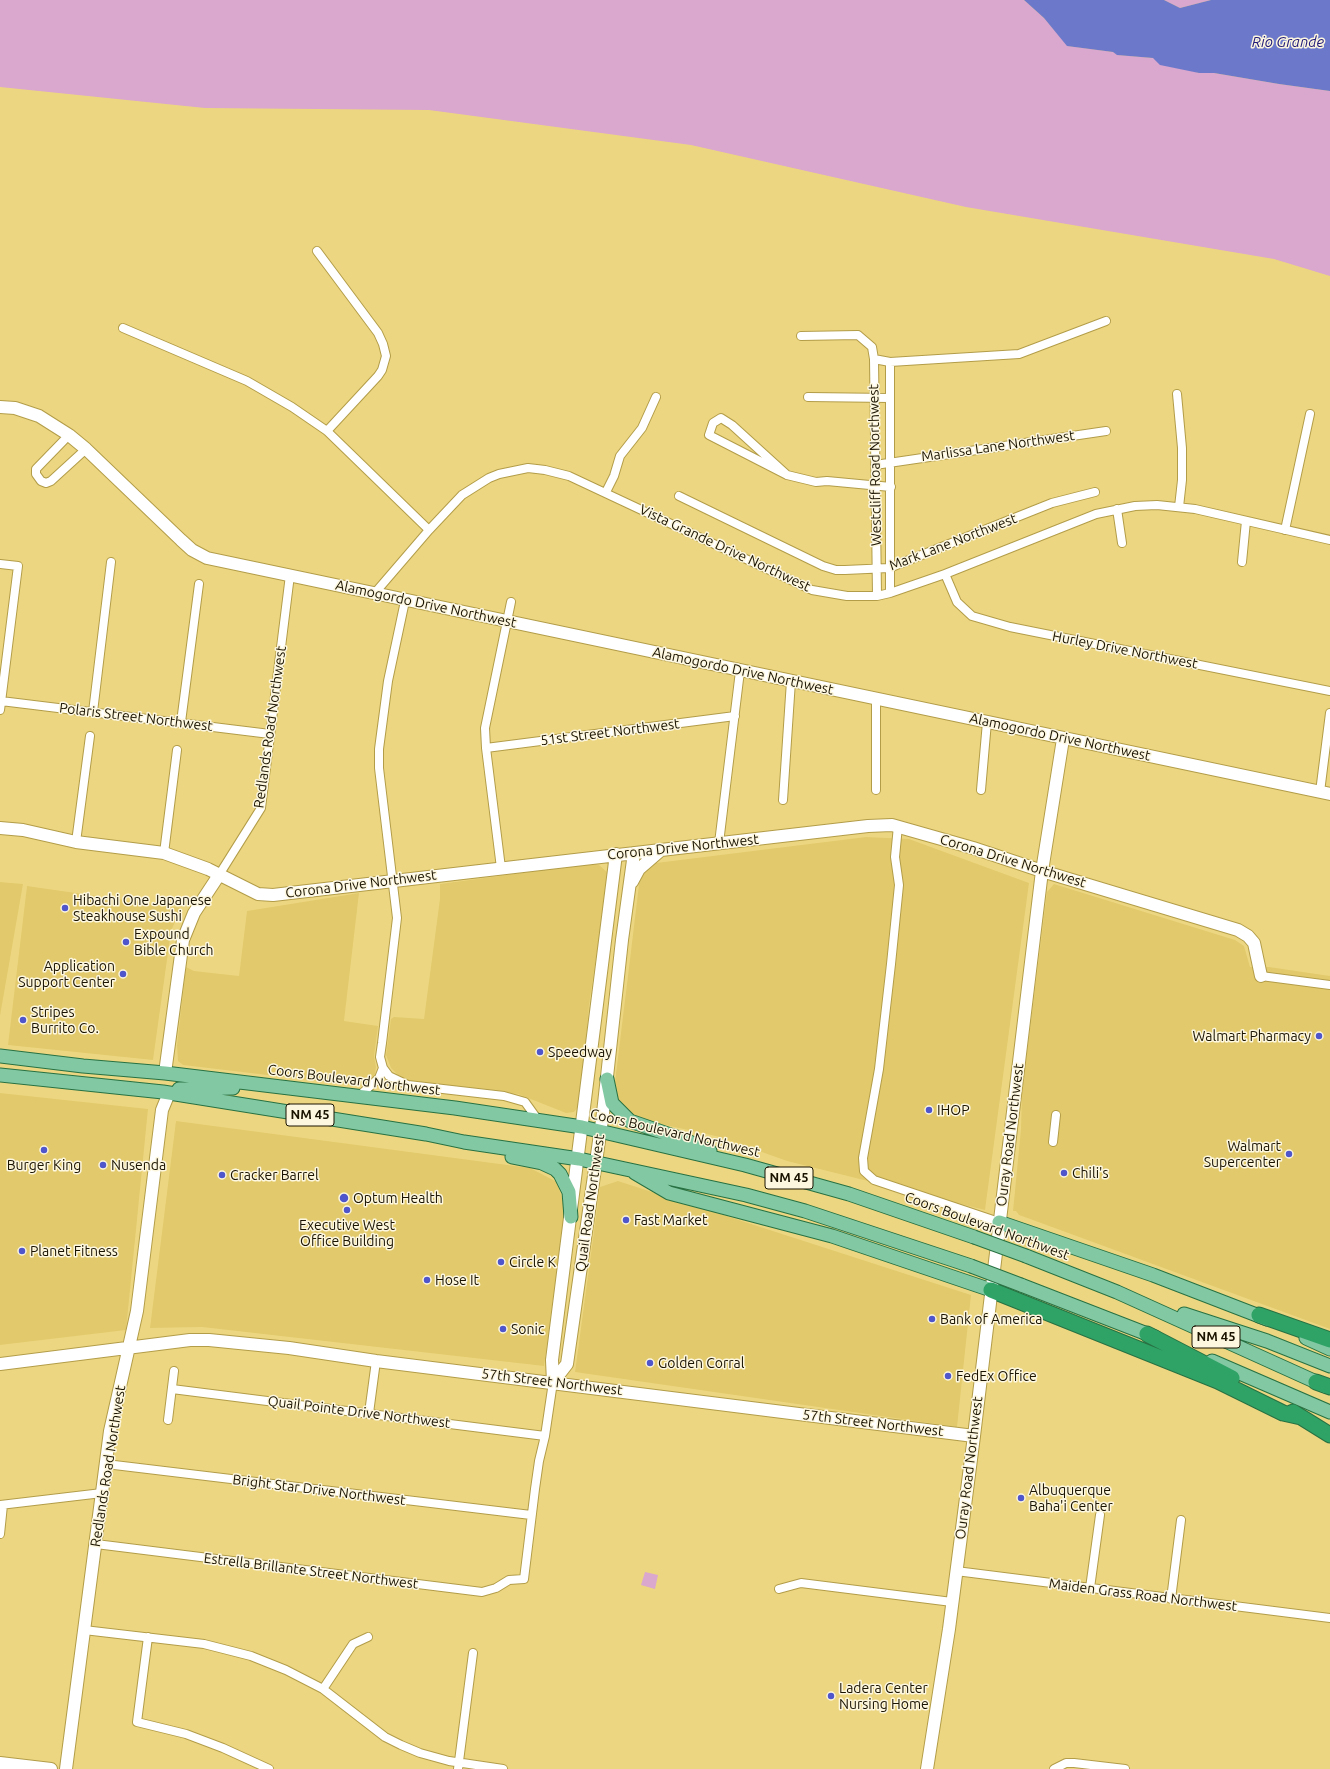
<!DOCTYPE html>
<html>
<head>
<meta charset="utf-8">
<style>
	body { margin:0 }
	canvas { display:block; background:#ecd681 }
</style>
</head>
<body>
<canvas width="1330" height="1769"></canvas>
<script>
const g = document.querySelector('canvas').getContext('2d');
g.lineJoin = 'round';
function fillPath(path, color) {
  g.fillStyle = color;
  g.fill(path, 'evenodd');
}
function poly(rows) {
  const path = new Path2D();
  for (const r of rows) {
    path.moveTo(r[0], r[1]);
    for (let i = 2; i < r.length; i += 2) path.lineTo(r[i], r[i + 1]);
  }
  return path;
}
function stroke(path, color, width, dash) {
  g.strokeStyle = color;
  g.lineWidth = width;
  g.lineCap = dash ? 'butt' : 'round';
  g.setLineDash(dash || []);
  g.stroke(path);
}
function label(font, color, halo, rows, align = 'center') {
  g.font = font + ' Ubuntu,sans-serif';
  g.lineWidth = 3;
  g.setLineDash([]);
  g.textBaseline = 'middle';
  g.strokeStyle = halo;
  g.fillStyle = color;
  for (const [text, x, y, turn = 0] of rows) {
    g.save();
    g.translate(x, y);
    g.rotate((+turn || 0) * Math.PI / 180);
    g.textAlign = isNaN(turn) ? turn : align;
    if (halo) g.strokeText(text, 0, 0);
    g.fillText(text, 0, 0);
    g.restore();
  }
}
fillPath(poly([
	[866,837,909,839,1029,883,985,1210,787,1161,720,1137,647,1121,633,1116,616,1099,614,1090,631,951,640,876,645,870,656,863],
	[589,864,599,865,608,873,602,931,598,944,589,1005,581,1098,579,1106,574,1112,566,1113,518,1094,412,1083,398,1075,391,1068,386,1055,391,1019,394,1017,424,1019,440,899,440,884],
	[0,882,23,884,0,1016],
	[1054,884,1235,940,1244,946,1250,967,1269,967,1330,976,1330,1329,1041,1223,1019,1215,1016,1211,1013,1211,1021,1129,1022,1093,1047,892],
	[27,886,181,908,171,931,153,1060,8,1045],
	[359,893,344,1021,378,1026,374,1056,376,1067,375,1074,371,1082,360,1086,183,1065,178,1061,177,1045,186,967,194,971,239,976,247,911],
	[0,1093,148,1109,126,1330,0,1345],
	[176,1121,530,1168,557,1182,565,1208,544,1366,202,1327,150,1328],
	[618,1181,971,1295,957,1427,575,1372,600,1187]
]), '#e2ca6c');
fillPath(poly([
	[0,0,1024,0,1044,18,1068,46,1113,52,1118,55,1153,58,1199,73,1214,73,1279,84,1330,91,1330,276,1274,259,966,207,691,145,429,110,205,108,0,87],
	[1164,0,1211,0,1180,8],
	[645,1572,658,1575,655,1589,641,1585]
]), '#daa7ce');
fillPath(poly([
	[1024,0,1164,0,1180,8,1211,0,1330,0,1330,91,1279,84,1214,73,1199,73,1160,65,1153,58,1117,55,1113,52,1067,46,1044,18]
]), '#6c79ca');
const street = poly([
	[317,251,378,333,383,344,386,356,382,370,378,376,327,431],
	[123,328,247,381,292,407,327,431,429,530],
	[801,336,858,335,872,347,874,359,890,362,1019,354,1106,321],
	[874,359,877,596],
	[1177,394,1182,448,1182,480,1179,507],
	[808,397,890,398],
	[69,435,36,469,36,474,41,481,46,483,51,481,86,449],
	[875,465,1106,431],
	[787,475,732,425,721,418,713,423,709,435,787,475,816,482,827,481,891,487],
	[606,492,614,476,620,456,642,428,656,397],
	[679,496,823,566,836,570,845,570,889,568,1052,503,1095,492],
	[1117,509,1122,543],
	[1285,530,1310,414],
	[1242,562,1246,521],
	[0,564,18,566,0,710],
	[945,574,957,602,972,616,1010,627,1330,691],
	[890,593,890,362],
	[374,594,429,530,462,495,489,478,499,474,528,468,545,470,569,476,812,590,847,596,877,596,890,593,945,574,1096,514,1135,506,1157,505,1195,509,1330,540],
	[876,699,876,790],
	[1,701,270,734],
	[93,712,111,562],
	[181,722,199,584],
	[486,748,735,716],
	[981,790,987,722],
	[1320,792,1330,713],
	[783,800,791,681],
	[898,826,895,857,899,885,891,964,879,1069,863,1158,864,1171,874,1180,999,1222],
	[76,842,90,736],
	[719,843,740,671],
	[164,853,177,750],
	[501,868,486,748,485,728,511,602],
	[219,875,261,808,290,575],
	[1261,976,1330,985],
	[383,1068,389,1076,408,1085,504,1096,525,1102,538,1120],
	[358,1097,379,1078,383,1068,380,1057,382,1043,397,918,379,768,379,749,388,681,405,601],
	[1053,1142,1056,1115],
	[172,1389,545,1436],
	[369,1413,376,1361],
	[168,1420,174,1371],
	[106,1464,531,1515],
	[0,1505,102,1493],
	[0,1534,3,1505],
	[96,1544,482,1592,496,1588,509,1580,524,1579,535,1489,539,1461,545,1436,553,1382],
	[956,1571,1330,1618],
	[1090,1588,1100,1515],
	[779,1589,801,1583,952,1602],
	[1171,1599,1181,1520],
	[84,1630,204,1644,251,1656,286,1670,323,1689,385,1737,401,1745,420,1753,449,1761,503,1769],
	[148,1637,137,1722,186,1734,223,1748,269,1769],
	[323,1689,353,1644,368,1637],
	[458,1769,473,1653],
	[1054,1769,1066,1763,1074,1763,1125,1769]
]);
const secondary = poly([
	[0,407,15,408,39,416,69,435,86,449,181,540,192,550,207,558,1330,794],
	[0,828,23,830,76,842,164,853,208,869,258,894,273,895,868,826,892,825,973,848,1042,871,1238,930,1248,936,1254,943,1261,976],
	[632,882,639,869,661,850],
	[165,1073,183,940,194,913,219,875],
	[0,1364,190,1340,209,1340,289,1348,376,1361,974,1436],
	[553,1382,567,1364,603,1113,622,940,634,853],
	[553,1382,552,1360,616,854],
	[0,1763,51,1769],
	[66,1769,110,1431,137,1311,162,1110,169,1093],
	[927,1769,949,1629,974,1436,1042,871,1063,739]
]);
const primary = poly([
	[0,1056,83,1066,165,1073,455,1108,582,1127,745,1165,849,1194,974,1237],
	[0,1075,163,1092,426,1134,464,1142,579,1159,746,1195,805,1211,971,1266],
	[607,1079,612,1103,630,1121,685,1140,710,1151],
	[179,1089,233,1088],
	[512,1157,542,1163,555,1169,560,1174,569,1192,571,1217],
	[635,1173,669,1193,832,1236,991,1290],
	[999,1222,1153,1275,1267,1319],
	[1026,1256,1117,1292,1325,1386],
	[1021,1285,1155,1337],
	[1184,1314,1267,1341,1330,1366],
	[1306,1338,1330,1349],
	[1212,1361,1330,1412]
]);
const highway = poly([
	[991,1290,1218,1381,1283,1413,1301,1417],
	[1259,1315,1330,1340],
	[1147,1334,1232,1378],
	[1316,1382,1330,1387],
	[1293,1412,1330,1435]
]);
stroke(street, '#b39d49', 10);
stroke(secondary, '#b39d49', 14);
stroke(primary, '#287142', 15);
stroke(highway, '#287142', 17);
stroke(street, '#fff', 8);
stroke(secondary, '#fff', 12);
stroke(primary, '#82c8a3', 13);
stroke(highway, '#2fa365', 15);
const primaryBridge = poly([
	[974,1237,1026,1256],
	[971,1266,1021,1285]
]);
stroke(primaryBridge, '#287142', 15, []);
stroke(primaryBridge, '#82c8a3', 13);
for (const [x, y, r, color] of [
	[65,908,4,"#4f56cc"],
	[126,942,4,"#4f56cc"],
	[123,974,4,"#4f56cc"],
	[23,1020,4,"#4f56cc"],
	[1319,1036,4,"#4f56cc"],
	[540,1052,4,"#4f56cc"],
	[929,1110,4,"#4f56cc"],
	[44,1150,4,"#4f56cc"],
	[1289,1154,4,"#4f56cc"],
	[103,1165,4,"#4f56cc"],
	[1064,1173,4,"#4f56cc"],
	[222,1175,4,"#4f56cc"],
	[344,1198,5,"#4f56cc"],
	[347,1210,4,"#4f56cc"],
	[626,1220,4,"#4f56cc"],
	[22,1251,4,"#4f56cc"],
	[501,1262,4,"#4f56cc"],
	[427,1280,4,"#4f56cc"],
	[932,1319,4,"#4f56cc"],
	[503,1329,4,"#4f56cc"],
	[650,1363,4,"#4f56cc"],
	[948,1376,4,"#4f56cc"],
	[1021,1498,4,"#4f56cc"],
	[831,1696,4,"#4f56cc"]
]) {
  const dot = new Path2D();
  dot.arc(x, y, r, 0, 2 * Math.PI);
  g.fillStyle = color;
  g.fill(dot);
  stroke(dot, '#fdf7df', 1.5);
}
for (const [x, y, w] of [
	[310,1115,48],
	[789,1178,48],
	[1216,1337,48]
]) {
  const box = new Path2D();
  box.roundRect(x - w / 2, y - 11, w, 22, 3);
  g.fillStyle = '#fdf7df';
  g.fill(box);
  stroke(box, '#1a1300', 1);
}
label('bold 13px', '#1a1300', null, [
	["NM 45",310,1115],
	["NM 45",789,1178],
	["NM 45",1216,1337]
]);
label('14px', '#1a1300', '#fdf7df', [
	["Marlissa Lane Northwest",998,446,-8],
	["Westcliff Road Northwest",875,465,-91],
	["Mark Lane Northwest",953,542,-21],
	["Vista Grande Drive Northwest",725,548,25],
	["Alamogordo Drive Northwest",426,604,12],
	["Hurley Drive Northwest",1125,650,11],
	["Alamogordo Drive Northwest",743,671,12],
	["Polaris Street Northwest",136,717,7],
	["Redlands Road Northwest",270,727,-82],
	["51st Street Northwest",610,732,-7],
	["Alamogordo Drive Northwest",1060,737,12],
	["Corona Drive Northwest",683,847,-6],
	["Corona Drive Northwest",1013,861,17],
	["Corona Drive Northwest",361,884,-7],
	["Coors Boulevard Northwest",354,1080,7],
	["Coors Boulevard Northwest",675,1133,13],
	["Ouray Road Northwest",1010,1135,-83],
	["Quail Road Northwest",590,1203,-82],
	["Coors Boulevard Northwest",987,1226,20],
	["57th Street Northwest",552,1382,7],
	["Quail Pointe Drive Northwest",359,1412,7],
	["57th Street Northwest",873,1423,7],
	["Redlands Road Northwest",108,1466,-81],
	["Ouray Road Northwest",969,1468,-83],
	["Bright Star Drive Northwest",319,1490,7],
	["Estrella Brillante Street Northwest",311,1571,7],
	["Maiden Grass Road Northwest",1143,1595,7]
]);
label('14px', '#1a1300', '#fdf7df', [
	["Hibachi One Japanese",73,900],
	["Steakhouse Sushi",73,916],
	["Expound",134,934],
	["Bible Church",134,950],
	["Application",115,966,"right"],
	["Support Center",115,982,"right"],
	["Stripes",31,1012],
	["Burrito Co.",31,1028],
	["Walmart Pharmacy",1311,1036,"right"],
	["Speedway",548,1052],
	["IHOP",937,1110],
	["Walmart",1281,1146,"right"],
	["Supercenter",1281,1162,"right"],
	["Burger King",44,1165,"center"],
	["Nusenda",111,1165],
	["Chili's",1072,1173],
	["Cracker Barrel",230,1175],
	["Optum Health",353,1198],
	["Fast Market",634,1220],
	["Executive West",347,1225,"center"],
	["Office Building",347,1241,"center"],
	["Planet Fitness",30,1251],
	["Circle K",509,1262],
	["Hose It",435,1280],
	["Bank of America",940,1319],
	["Sonic",511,1329],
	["Golden Corral",658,1363],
	["FedEx Office",956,1376],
	["Albuquerque",1029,1490],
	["Baha'i Center",1029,1506],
	["Ladera Center",839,1688],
	["Nursing Home",839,1704]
], 'left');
label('italic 15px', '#201a7a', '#fdf7df', [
	["Rio Grande",1288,42]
]);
</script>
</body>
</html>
